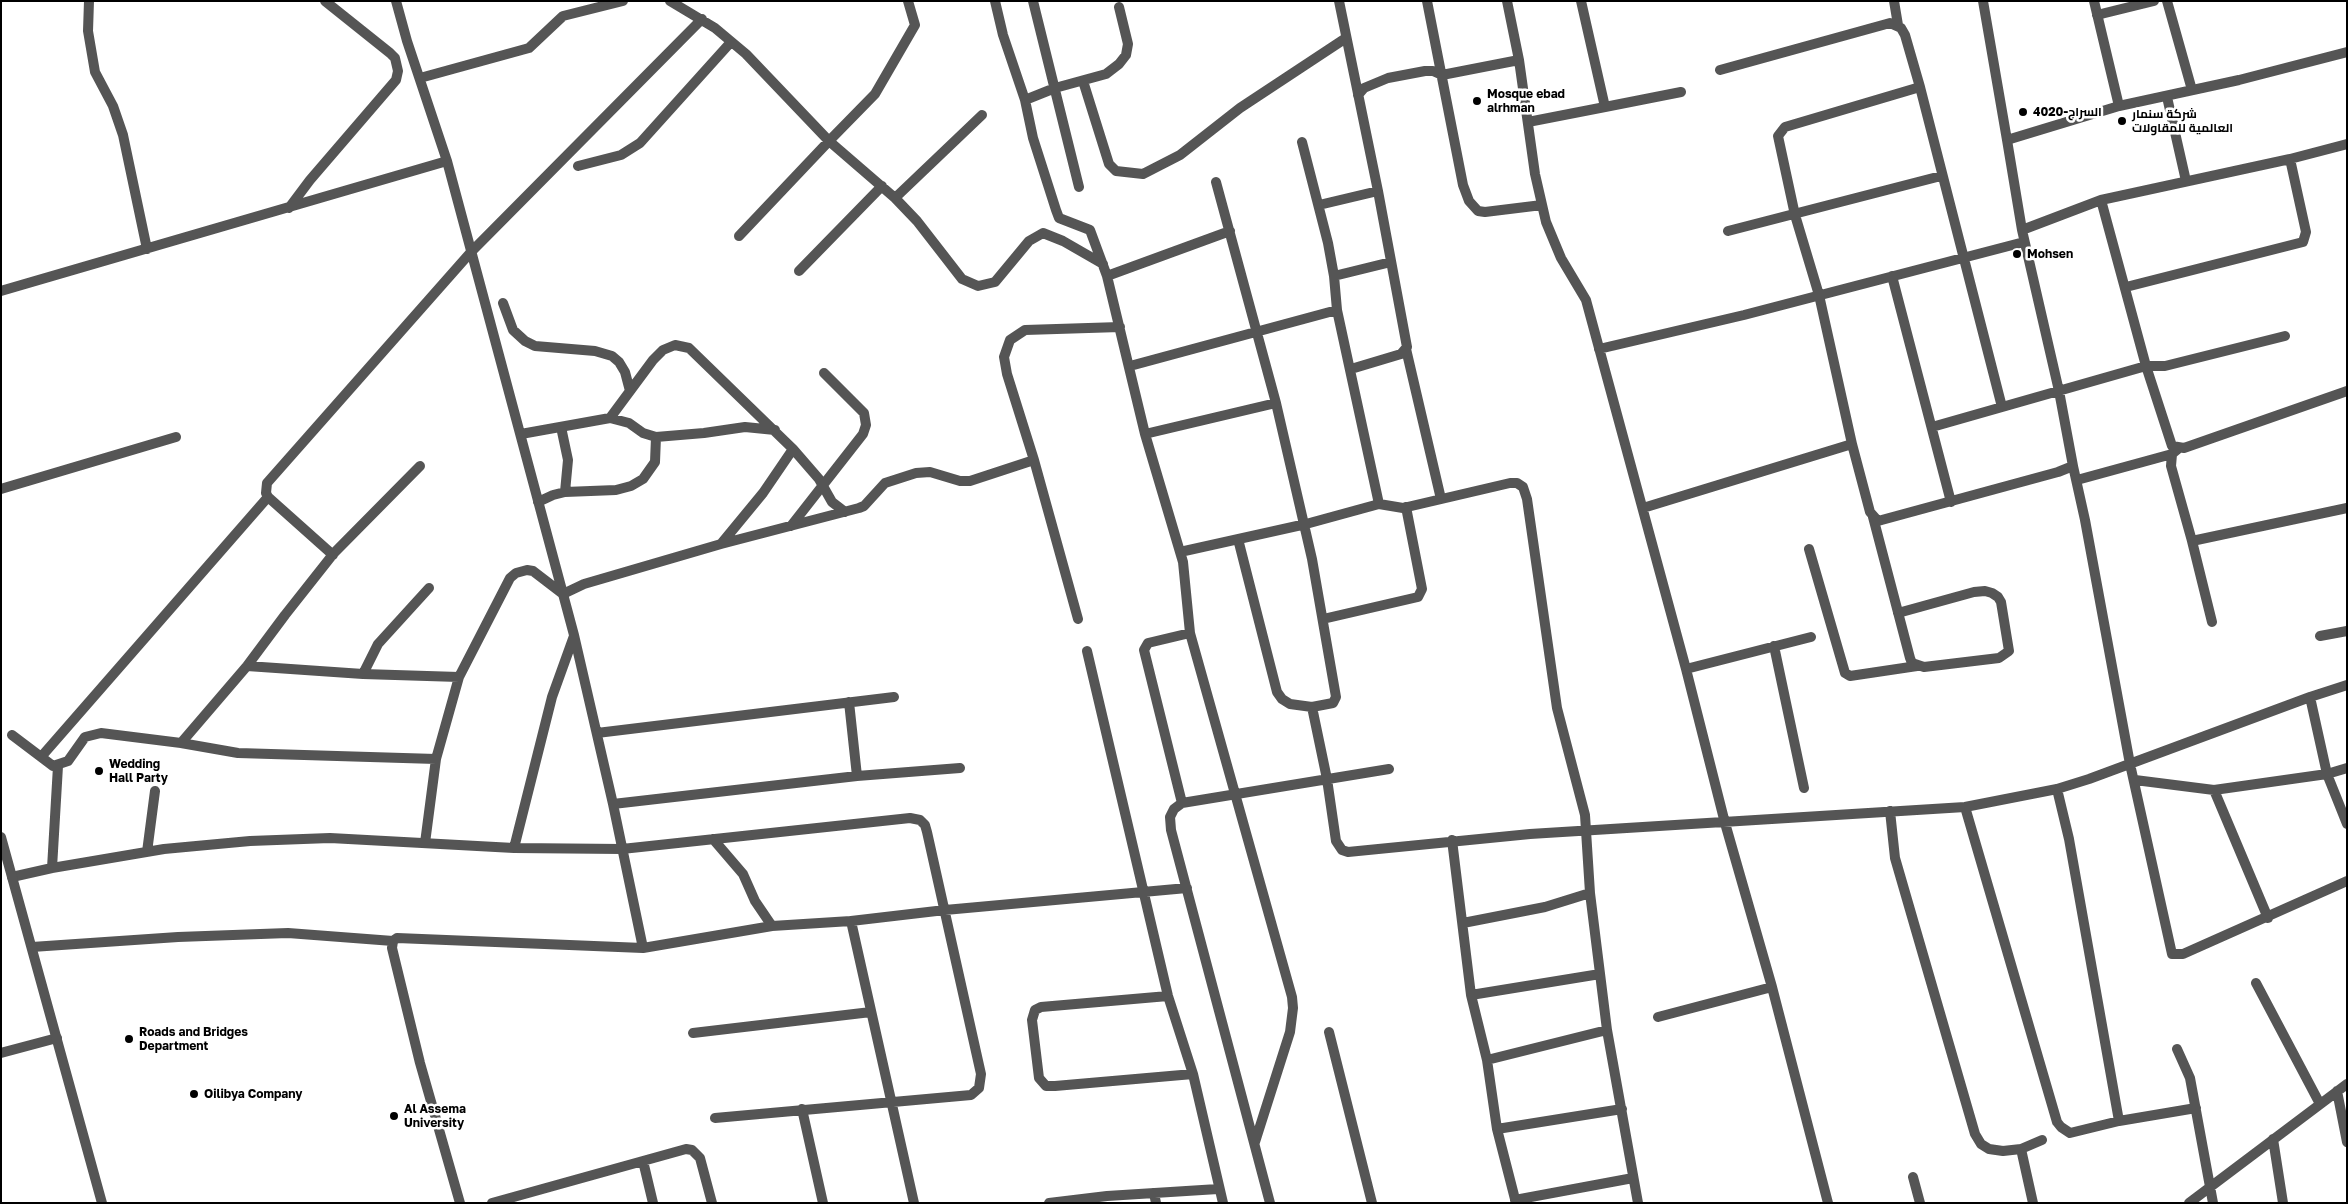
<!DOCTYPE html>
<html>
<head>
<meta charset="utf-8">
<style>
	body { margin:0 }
	#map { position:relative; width:2348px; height:1204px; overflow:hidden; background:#fff; font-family:"Golos Text",sans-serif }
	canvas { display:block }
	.frame { position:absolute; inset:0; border:2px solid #000; pointer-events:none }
</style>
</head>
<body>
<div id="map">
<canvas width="2348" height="1204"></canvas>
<div class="frame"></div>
</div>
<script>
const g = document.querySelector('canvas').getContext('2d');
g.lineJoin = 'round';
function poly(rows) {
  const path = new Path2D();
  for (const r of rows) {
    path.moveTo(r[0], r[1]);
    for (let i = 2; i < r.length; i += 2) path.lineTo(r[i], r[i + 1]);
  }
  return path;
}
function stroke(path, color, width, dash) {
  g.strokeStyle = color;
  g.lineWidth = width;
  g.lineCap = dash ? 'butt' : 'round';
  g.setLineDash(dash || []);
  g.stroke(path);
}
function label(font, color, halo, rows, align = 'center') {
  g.font = font + ' "Golos Text",Cairo,sans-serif';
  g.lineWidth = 5;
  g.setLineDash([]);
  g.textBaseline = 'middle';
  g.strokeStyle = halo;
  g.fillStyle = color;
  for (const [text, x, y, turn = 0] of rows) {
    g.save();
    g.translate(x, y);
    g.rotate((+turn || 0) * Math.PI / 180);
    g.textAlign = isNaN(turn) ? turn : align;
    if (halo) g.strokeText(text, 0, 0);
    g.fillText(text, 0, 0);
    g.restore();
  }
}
stroke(poly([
	[89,1,88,31,95,72,113,106,123,135,147,249],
	[396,1,407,41,447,161,574,635,613,804,643,948],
	[670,1,715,28,746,54,829,141,875,94,915,25,908,1],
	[995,1,1003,35,1025,100,1033,138,1056,210,1059,218,1090,230,1107,276,1145,434,1183,562,1190,633,1292,997,1293,1008,1290,1032,1255,1142],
	[1033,1,1079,187],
	[1339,1,1378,191,1407,347,1401,354,1351,369],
	[1427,1,1463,185,1469,201,1478,211,1485,212,1542,205],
	[1507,1,1519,60,1535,174,1546,222,1561,258,1586,300,1686,669,1725,823,1772,987,1828,1203],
	[1581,1,1605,107,1681,92],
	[1894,1,1898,25],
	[1983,1,2007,140,2119,106,2239,80,2347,52],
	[2094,1,2119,106],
	[2167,1,2192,90],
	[2097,15,2154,1],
	[1720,70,1890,23,1901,28,1905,35,1920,87,2002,407],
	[420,78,529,48,563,16,623,1],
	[1083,81,1109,164,1116,171,1143,174,1180,155,1240,108,1346,38],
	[1920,87,1785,127,1778,136,1795,215,1819,295,1852,444,1870,512,1878,521,2058,472,2073,466,2059,391,2022,230,2101,200,2290,159,2347,144],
	[1358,95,1364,88,1388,78,1425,71,1433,71,1442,75,1519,60],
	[2167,97,2186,181],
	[1025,100,1055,88,1106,74,1119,64,1126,55,1128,44,1119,7],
	[1528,122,1605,107],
	[2007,140,2022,230],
	[1302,142,1328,243,1334,276,1337,310,1379,504],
	[578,166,621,155,640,143,731,42],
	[1216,182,1276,403,1312,559,1336,697,1333,703,1312,707,1327,779,1336,841,1342,850,1348,852,1530,834,1965,807,2057,789,2089,779,2310,697,2347,685],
	[895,198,982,115],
	[2101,200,2146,366,2172,446,2184,448,2347,391],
	[1319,205,1378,191],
	[289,208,310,180,396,80,398,71,395,58,390,53,325,1],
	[1728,231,1941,176],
	[739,236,829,141,895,198,917,221,962,279,978,286,995,282,1029,241,1043,233,1063,241,1103,264],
	[799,271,882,186],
	[1107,276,1230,231],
	[1334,276,1391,262],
	[1892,276,1951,502],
	[2126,287,2303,242,2306,232,2290,159],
	[1,291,447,161],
	[503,303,513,330,525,341,535,346,595,351,612,356,619,362,625,372,630,391],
	[1406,349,1441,499],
	[1599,349,1744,315,2024,242],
	[1130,366,1337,310],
	[610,418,653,360,663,350,675,345,689,348,793,449,819,479,832,502,845,512],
	[561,427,568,460,565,492],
	[1932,427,2146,366,2165,366,2285,336],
	[521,434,610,418,629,423,643,433,656,437,704,433,745,427,775,430],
	[1145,434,1276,403],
	[2178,449,2172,454,2171,466,2192,541,2347,508],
	[2073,466,2085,520,2130,764,2172,954,2183,954,2347,881],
	[2077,480,2172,454],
	[1,489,176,437],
	[538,502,553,495,565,492,616,490,631,486,643,479,655,462,656,437],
	[1643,508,1852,444],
	[1873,517,1910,658,1912,663,1924,667,1999,658,2009,651,2001,602,1998,597,1992,593,1985,591,1974,592,1898,613],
	[791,526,863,434,866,425,864,413,824,373],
	[1238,539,1277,692,1282,699,1290,704,1312,707],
	[2192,541,2212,622],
	[721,544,763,493,793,449],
	[1809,549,1845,673,1850,676,1917,666],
	[1180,552,1306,524,1379,504,1403,508,1510,483,1517,483,1523,487,1527,499,1557,708,1585,815,1590,893,1607,1030,1638,1203],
	[333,555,268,497,266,493,267,483,471,252,702,19],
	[1078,619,1034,460,1007,374,1004,357,1010,340,1025,330,1120,327],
	[1323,619,1418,597,1422,589,1406,507],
	[2320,636,2347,631],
	[1774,646,1804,788],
	[1087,651,1168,996,1193,1074,1223,1203],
	[247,666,363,674,459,677],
	[1686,669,1811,637],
	[363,674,378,644,429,588],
	[2310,697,2327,774,2347,824],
	[849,702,857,776],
	[597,733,894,697],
	[12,735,53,766,68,761,85,737,101,733,181,743,238,753,436,759],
	[181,743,247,666,285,615,334,553,420,466],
	[41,757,268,497],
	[2135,780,2214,790,2327,774,2347,768],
	[2057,789,2069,839,2119,1121],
	[2214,790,2268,918],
	[1182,803,1144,650,1148,643,1190,633],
	[613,804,857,776,960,768],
	[1965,807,2057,1122,2061,1127,2070,1133,2119,1121,2196,1108],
	[1890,811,1895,858,1975,1134,1981,1144,1989,1149,2003,1151,2021,1149,2042,1140],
	[713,839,743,874,755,901,772,926],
	[1452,840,1471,995,1487,1060,1497,1129,1516,1203],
	[425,843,436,759,459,677,510,578,516,573,527,570,533,571,563,594,584,584,721,544,859,508,864,506,885,483,916,473,930,472,960,481,970,481,1034,460],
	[514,848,552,697,574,636],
	[147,852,155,791],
	[52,868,58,766],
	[12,877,52,868,164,849,250,841,330,838,514,848,622,849,910,818,920,820,925,825,927,832,981,1074,979,1088,971,1095,715,1118],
	[851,921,914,1203],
	[1463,923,1545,907,1590,893],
	[32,947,178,937,288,933,393,941],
	[2256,983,2320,1104],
	[1471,995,1600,974],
	[1168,996,1041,1007,1035,1010,1032,1020,1039,1078,1046,1086,1055,1086,1193,1074],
	[1658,1017,1772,987],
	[1329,1032,1372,1203],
	[693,1033,871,1012],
	[2177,1049,2190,1078,2213,1203],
	[1,1053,57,1038],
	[1487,1060,1607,1030],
	[2337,1091,2347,1142],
	[802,1109,823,1203],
	[1497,1129,1622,1109],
	[2273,1139,2283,1203],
	[2021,1149,2033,1203],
	[643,1161,653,1203],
	[1913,1177,1920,1203],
	[1154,1193,1156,1203],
	[1515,1200,1633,1178],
	[460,1203,420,1063,392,948,393,941,397,938,643,948,772,926,851,921,945,910,1187,888],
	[492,1203,686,1149,692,1150,700,1158,712,1203],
	[1049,1203,1107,1196,1218,1189],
	[1270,1203,1171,830,1170,817,1174,809,1182,803,1389,769],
	[2189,1203,2347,1084]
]), '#555', 10);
stroke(poly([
	[1,837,102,1203]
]), '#555', 10);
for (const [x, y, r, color] of [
	[1477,101,5,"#000"],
	[2023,112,5,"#000"],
	[2122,121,5,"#000"],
	[2017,254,5,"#000"],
	[99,771,5,"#000"],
	[129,1039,5,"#000"],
	[194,1094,5,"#000"],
	[394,1116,5,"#000"]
]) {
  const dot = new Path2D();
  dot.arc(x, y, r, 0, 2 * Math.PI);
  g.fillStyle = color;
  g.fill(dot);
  stroke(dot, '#fff', 2);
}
label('bold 12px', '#000', '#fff', [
	["Mosque ebad",1487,94],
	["alrhman",1487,108],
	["السراج-4020",2033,112],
	["شركة سنمار",2132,114],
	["العالمية للمقاولات",2132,128],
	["Mohsen",2027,254],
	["Wedding",109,764],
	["Hall Party",109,778],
	["Roads and Bridges",139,1032],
	["Department",139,1046],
	["Oilibya Company",204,1094],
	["Al Assema",404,1109],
	["University",404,1123]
], 'left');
</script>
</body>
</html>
